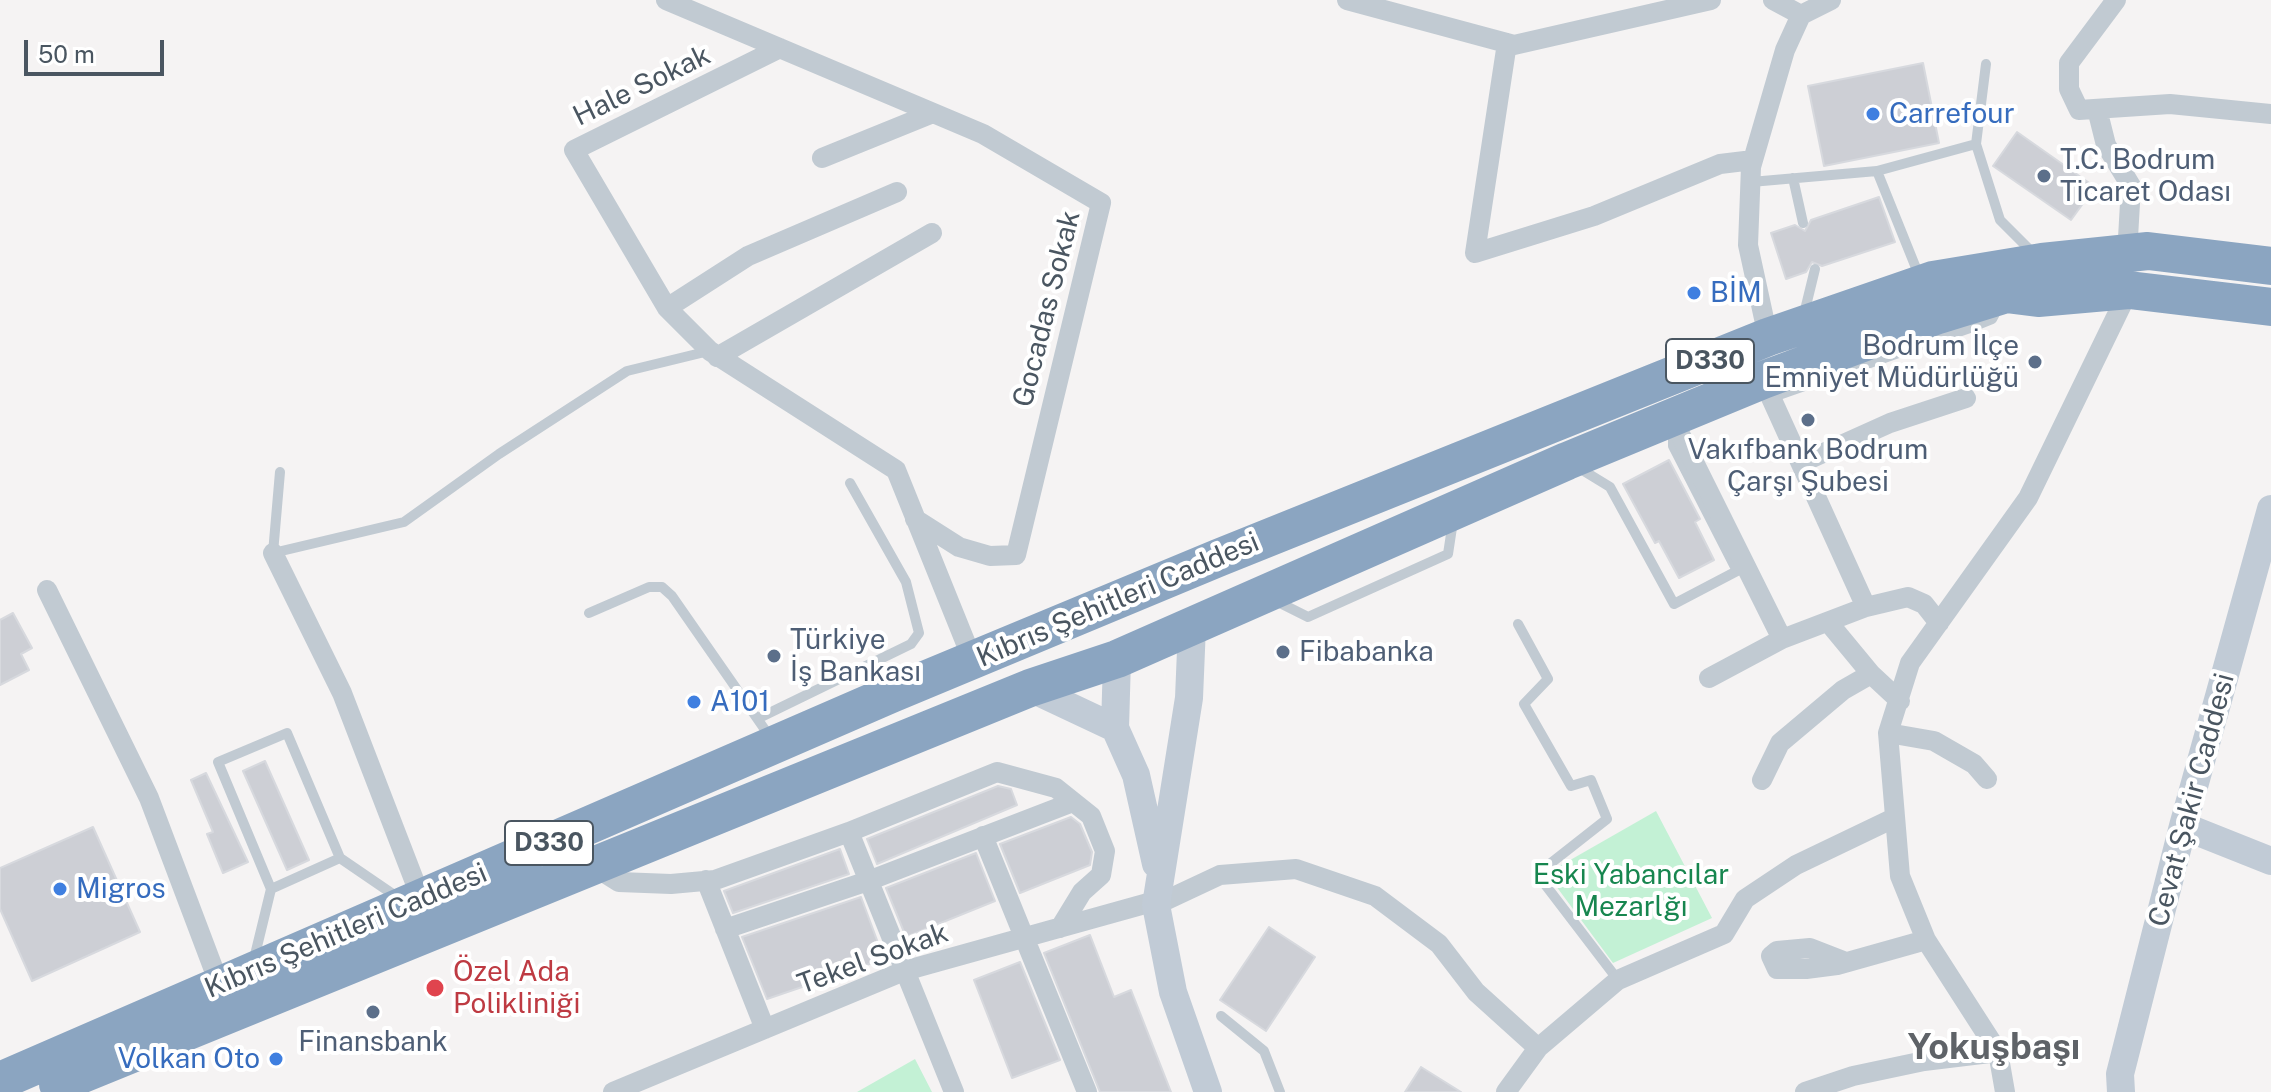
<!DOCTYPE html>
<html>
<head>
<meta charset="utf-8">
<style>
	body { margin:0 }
	#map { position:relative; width:2271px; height:1092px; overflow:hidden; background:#f5f3f3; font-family:"Public Sans",sans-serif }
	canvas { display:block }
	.scale { position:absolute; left:24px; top:40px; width:140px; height:36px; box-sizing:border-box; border:4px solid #4a5661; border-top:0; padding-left:10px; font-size:24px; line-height:28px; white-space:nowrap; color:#4a5661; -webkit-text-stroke:6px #fff; paint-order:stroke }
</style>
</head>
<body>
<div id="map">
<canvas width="2271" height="1092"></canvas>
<div class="scale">50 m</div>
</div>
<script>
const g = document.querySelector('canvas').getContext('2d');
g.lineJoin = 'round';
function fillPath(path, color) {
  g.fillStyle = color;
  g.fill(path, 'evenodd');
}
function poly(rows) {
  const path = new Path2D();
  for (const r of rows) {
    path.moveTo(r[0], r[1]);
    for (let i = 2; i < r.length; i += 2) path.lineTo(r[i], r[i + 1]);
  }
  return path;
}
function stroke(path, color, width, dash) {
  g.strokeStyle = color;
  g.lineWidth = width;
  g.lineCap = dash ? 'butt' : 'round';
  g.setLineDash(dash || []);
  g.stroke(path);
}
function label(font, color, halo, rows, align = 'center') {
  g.font = font + ' "Public Sans",sans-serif';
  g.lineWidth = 8;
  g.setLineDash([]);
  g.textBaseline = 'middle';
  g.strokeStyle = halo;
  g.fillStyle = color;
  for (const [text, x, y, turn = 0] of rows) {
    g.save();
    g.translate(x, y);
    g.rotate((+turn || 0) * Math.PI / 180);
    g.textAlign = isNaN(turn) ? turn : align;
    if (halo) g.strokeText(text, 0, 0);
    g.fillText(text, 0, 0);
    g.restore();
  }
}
fillPath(poly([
	[1656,811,1712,918,1613,963,1553,882,1558,867],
	[915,1059,932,1092,857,1092]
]), '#c3f1d5');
const building = poly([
	[1923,63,1939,143,1824,166,1808,86,1923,63],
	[2017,132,2095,187,2071,220,1993,166,2017,132],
	[1879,197,1895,242,1822,266,1812,262,1806,272,1786,279,1771,233,1795,225,1805,231,1811,220,1879,197],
	[1669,460,1700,519,1695,522,1714,560,1679,578,1659,541,1655,543,1623,484,1669,460],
	[13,613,32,648,21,654,29,670,0,685,0,620,13,613],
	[265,761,309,860,287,870,243,771,265,761],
	[206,773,248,862,223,873,207,834,213,832,191,780,206,773],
	[998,786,1011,789,1017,805,877,864,867,839,998,786],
	[1071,817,1080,824,1092,852,1090,865,1020,893,1000,844,1071,817],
	[93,827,140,932,32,981,0,909,0,868,93,827],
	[840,849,849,874,733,913,724,891,840,849],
	[976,853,995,901,906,937,886,888,976,853],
	[861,897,884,959,767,999,742,937,861,897],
	[1269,927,1315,957,1266,1031,1220,1000,1269,927],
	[1090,935,1114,997,1131,990,1171,1092,1100,1092,1044,953,1090,935],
	[1020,962,1060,1060,1012,1078,974,980,1020,962],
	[1421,1067,1461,1092,1405,1092,1421,1067]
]);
fillPath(building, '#cdcfd5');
stroke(building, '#d7d9de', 2);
stroke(poly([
	[1986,64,1976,144,2000,220,2035,255],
	[1877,171,1976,144],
	[1793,178,1803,223],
	[1751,182,1877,171,1920,278],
	[1804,314,1815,269],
	[1773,397,1967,329,1992,319,1998,308],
	[1579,468,1610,487,1674,604,1737,571,1673,446,1673,429],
	[280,472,273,553,404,522,499,454,627,371,709,351],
	[1276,601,1308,617,1448,554,1453,521],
	[589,613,649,587,662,587,672,596,770,737],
	[1518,624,1548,679,1524,704,1571,786,1591,780,1607,819,1537,874,1618,980],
	[759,718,911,644,919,633,906,582,850,483],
	[271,889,218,762,287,733,340,858],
	[254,959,271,889,340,858,400,899],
	[1221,1016,1264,1051,1280,1092]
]), '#c1cad2', 10);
stroke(poly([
	[666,0,983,134,1101,203,1016,555,990,556,959,547,915,519],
	[1347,0,1514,45,1711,0],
	[1773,0,1801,15],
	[2116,0,2069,63,2069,89,2079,110,2170,104,2271,114],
	[1507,43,1475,253,1594,216,1720,164,1753,160],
	[780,48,574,150,667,308,710,351,896,470,973,661],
	[2097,109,2106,145,2131,186,2127,255],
	[822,158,933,113],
	[667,308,748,256,897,192],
	[1768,337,1748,245,1751,167,1785,50,1801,15,1831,0],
	[717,357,932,233],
	[1763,380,1866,607,1908,597,1924,604,1939,623],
	[1673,420,1782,639],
	[1801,463,1890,423,1966,398],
	[273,553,342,693,421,898],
	[47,590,149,798,220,986],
	[1828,622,1871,674,1900,701],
	[1709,678,1782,639,1866,607],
	[1888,733,1934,741,1974,764,1987,779],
	[1762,780,1780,743,1843,690,1871,674],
	[849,832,954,1092],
	[983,836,1087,1092],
	[592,865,619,882,671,884,715,880,849,832,997,772,1056,788,1091,816,1105,851,1101,875,1082,892,1060,928],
	[706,880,765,1029],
	[1156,905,1220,875,1296,869,1375,896,1439,944,1476,992,1538,1048],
	[725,929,868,881,1073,802],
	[1846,962,1810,948,1777,951,1771,956,1777,969,1806,969,1837,965,1926,940],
	[613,1092,904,971,1159,900],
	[1506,1092,1538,1048,1618,980,1724,934,1745,899,1796,865,1894,818],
	[1805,1092,1853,1076,1924,1061,1998,1052],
	[2005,1092,1998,1052,1926,940,1900,876,1888,733,1910,663,2028,498,2129,290]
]), '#c1cad2', 20);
stroke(poly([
	[1192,626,1189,698,1156,905,1173,992,1208,1092],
	[1117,659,1115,728,1136,775,1156,864],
	[1030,688,1115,728],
	[2183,826,2271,861],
	[2121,1092,2120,1074,2183,826,2271,509]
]), '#c1cbd6', 28);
stroke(poly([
	[0,1081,891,694,1218,558,1768,337,1933,280,2042,262,2148,251,2271,266],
	[58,1084,1030,688,1117,659,1567,461,1763,380,1938,315,2006,294,2038,298,2129,290,2271,307]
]), '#8ba5c1', 38);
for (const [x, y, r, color] of [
	[1873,114,8,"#3f7fe0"],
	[2044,176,8,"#5c6f8a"],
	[1694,293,8,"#3f7fe0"],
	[2035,362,8,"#5c6f8a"],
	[1808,420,8,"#5c6f8a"],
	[1283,652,8,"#5c6f8a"],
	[774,656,8,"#5c6f8a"],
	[694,702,8,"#3f7fe0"],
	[60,889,8,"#3f7fe0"],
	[435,988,10,"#e0444e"],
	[373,1012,8,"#5c6f8a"],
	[276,1059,8,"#3f7fe0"]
]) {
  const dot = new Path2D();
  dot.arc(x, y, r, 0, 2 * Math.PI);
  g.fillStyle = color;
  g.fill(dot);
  stroke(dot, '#fff', 3);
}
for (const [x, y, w] of [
	[1710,361,88],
	[549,843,88]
]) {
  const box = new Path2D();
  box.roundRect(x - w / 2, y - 22, w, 44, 6);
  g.fillStyle = '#fff';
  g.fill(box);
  stroke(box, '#4a5661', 2);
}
label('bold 26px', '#4a5661', null, [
	["D330",1710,361],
	["D330",549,843]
]);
label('28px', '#4a5661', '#fff', [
	["Hale Sokak",642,86,-26],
	["Gocadas Sokak",1047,309,-76],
	["Kıbrıs Şehitleri Caddesi",1118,600,-23],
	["Cevat Şakir Caddesi",2192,800,-75],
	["Kıbrıs Şehitleri Caddesi",346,931,-23],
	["Tekel Sokak",873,959,-20]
]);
label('28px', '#366cbe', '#fff', [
	["Carrefour",1889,114],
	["BİM",1710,293],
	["A101",710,702],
	["Migros",76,889],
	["Volkan Oto",260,1059,"right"]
], 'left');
label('28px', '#4e5e75', '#fff', [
	["T.C. Bodrum",2060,160],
	["Ticaret Odası",2060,192],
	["Bodrum İlçe",2019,346,"right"],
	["Emniyet Müdürlüğü",2019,378,"right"],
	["Vakıfbank Bodrum",1808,450,"center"],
	["Çarşı Şubesi",1808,482,"center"],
	["Türkiye",790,640],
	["İş Bankası",790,672],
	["Fibabanka",1299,652],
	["Finansbank",373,1042,"center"]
], 'left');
label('28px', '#17864f', '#fff', [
	["Eski Yabancılar",1631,875],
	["Mezarlğı",1631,907]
]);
label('28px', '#be3a42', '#fff', [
	["Özel Ada",453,972],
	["Polikliniği",453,1004]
], 'left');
label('bold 36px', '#5f6368', '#fff', [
	["Yokuşbaşı",1994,1048]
]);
</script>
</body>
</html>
